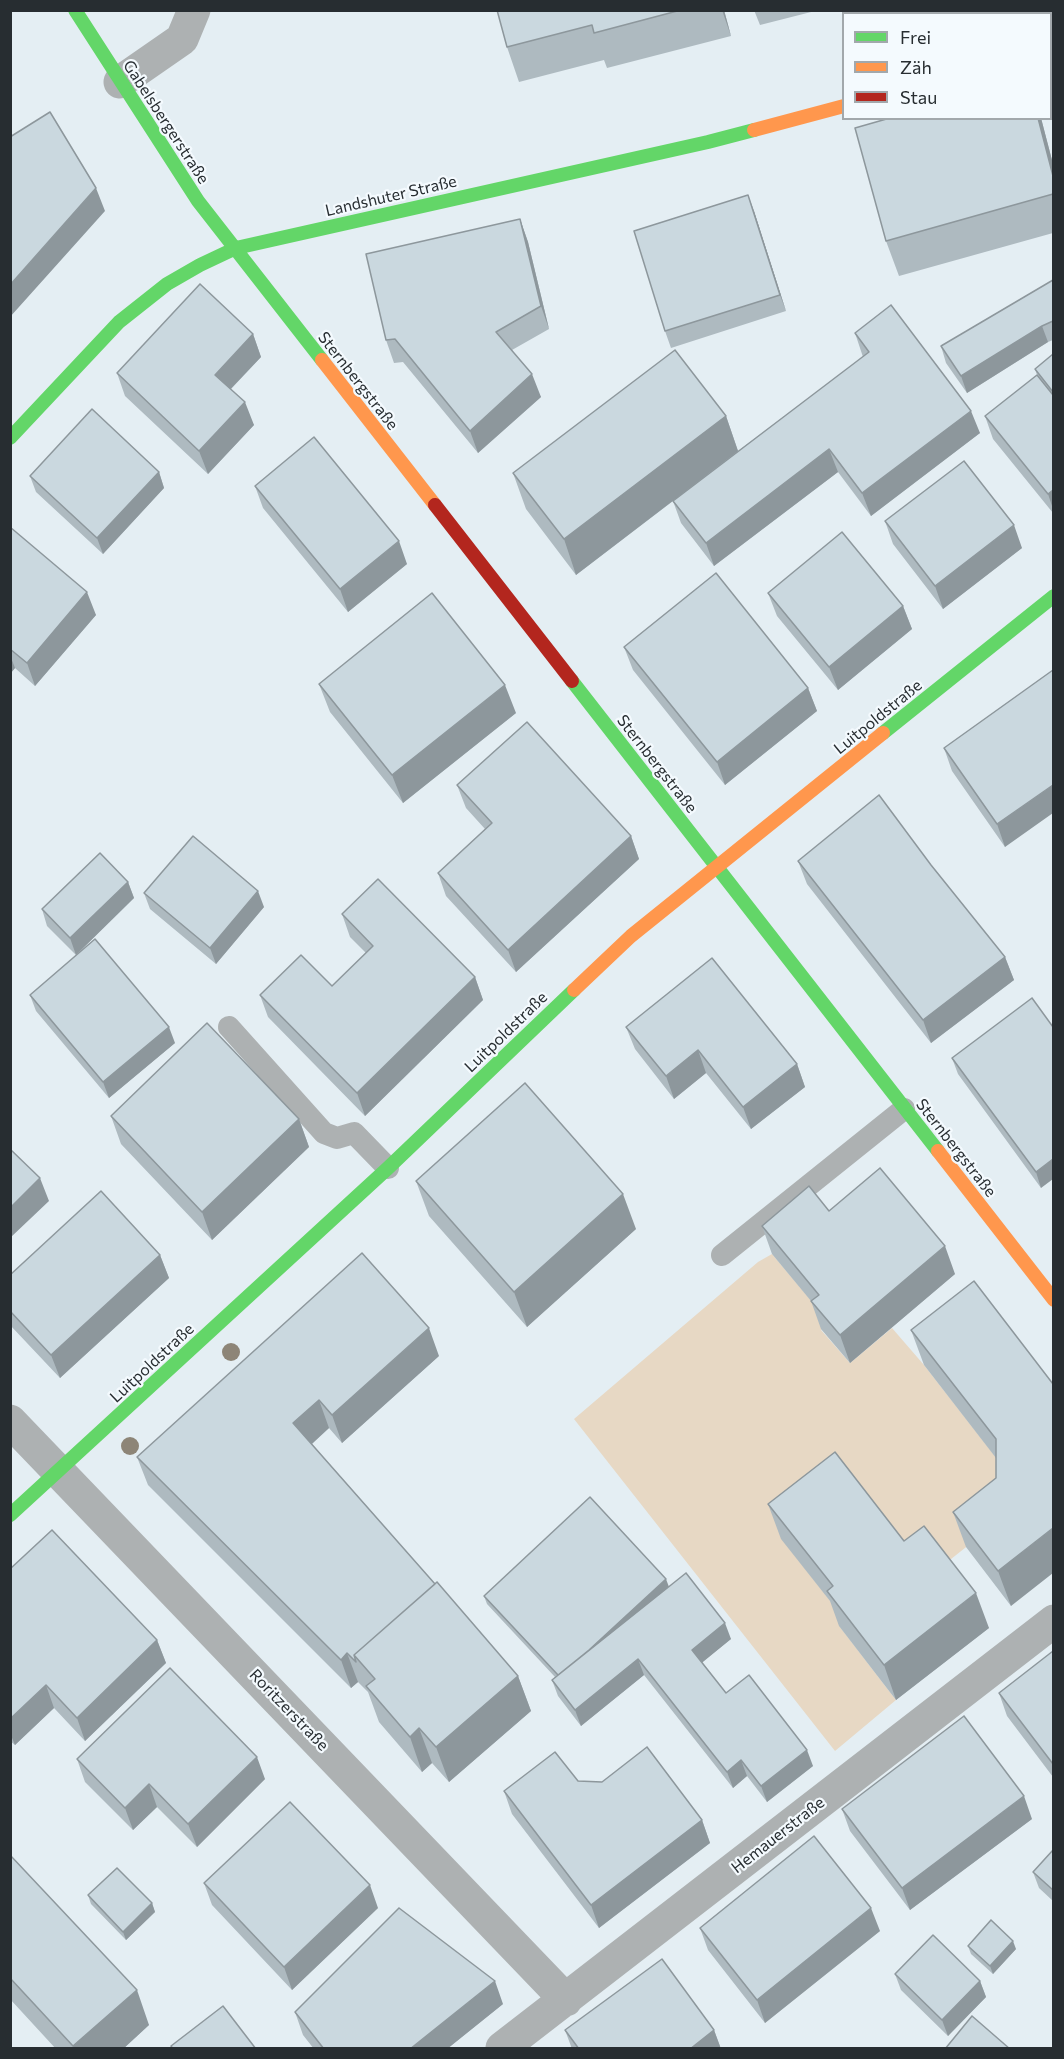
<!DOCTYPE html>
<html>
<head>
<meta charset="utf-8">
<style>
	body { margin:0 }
	#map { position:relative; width:1064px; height:2059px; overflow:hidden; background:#e4eef3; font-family:Commissioner,sans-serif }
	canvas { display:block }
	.frame { position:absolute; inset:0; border:12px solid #272d31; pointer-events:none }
	.legend { position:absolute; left:842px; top:12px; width:210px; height:108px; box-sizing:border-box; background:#f4fafe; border:2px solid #a2a8ac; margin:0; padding:8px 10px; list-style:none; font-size:18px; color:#272d31 }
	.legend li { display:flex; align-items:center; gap:12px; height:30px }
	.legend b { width:30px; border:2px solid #a2a8ac }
</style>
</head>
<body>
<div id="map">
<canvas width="1064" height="2059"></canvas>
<div class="frame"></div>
<ul class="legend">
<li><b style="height:8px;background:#63d668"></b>Frei</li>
<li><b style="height:8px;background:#ff974d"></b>Zäh</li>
<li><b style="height:8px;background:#b3261e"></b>Stau</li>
</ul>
</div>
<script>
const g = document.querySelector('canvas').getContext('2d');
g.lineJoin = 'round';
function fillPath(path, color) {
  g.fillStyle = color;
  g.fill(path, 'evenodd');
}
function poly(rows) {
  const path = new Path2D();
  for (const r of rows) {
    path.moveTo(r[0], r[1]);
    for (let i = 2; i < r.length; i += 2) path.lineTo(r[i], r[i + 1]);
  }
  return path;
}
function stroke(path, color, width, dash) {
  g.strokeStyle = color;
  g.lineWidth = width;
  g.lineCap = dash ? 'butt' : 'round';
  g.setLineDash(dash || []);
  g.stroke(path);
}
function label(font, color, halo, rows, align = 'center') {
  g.font = font + ' Commissioner,sans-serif';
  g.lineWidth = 4.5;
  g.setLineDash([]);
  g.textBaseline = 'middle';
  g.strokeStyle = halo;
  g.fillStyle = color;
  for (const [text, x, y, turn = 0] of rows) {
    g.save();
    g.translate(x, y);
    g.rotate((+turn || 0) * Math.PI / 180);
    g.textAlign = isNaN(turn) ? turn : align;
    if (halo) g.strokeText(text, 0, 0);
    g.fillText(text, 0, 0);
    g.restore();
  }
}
fillPath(poly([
	[772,1254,830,1323,821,1330,850,1363,892,1328,924,1365,1009,1474,1009,1513,941,1567,782,1539,846,1621,840,1627,896,1700,835,1751,574,1419,758,1262]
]), '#e7d8c4');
stroke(poly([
	[229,1027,324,1133,337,1138,354,1133,388,1168],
	[722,1255,904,1109]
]), '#adb1b2', 22);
stroke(poly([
	[120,82,182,39,194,10],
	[10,1421,566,2000],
	[502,2048,1054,1621]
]), '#adb1b2', 33);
stroke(poly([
	[75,10,198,201,322,360],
	[10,438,119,322,167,284,200,265,236,248,708,142,754,130],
	[572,681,938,1151],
	[883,733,1054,596],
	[10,1515,388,1168,574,990]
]), '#63d668', 14);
stroke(poly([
	[1050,52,1054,51],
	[754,130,844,106],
	[322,360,435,505],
	[574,990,631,936,883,733],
	[938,1151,1054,1300]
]), '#ff974d', 14);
stroke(poly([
	[435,505,572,681]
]), '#b3261e', 14);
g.fillStyle = '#8d8577';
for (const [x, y] of [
	[231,1352],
	[130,1446]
]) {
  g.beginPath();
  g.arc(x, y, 9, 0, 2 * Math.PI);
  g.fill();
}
fillPath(poly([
	[497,10,724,10,731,36,607,68,604,60,519,82,507,47],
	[754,10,819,10,760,25],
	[890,118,1041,118,1053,164,1053,233,899,276,886,241],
	[754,211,786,311,671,348,665,331],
	[520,219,528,242,549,329,512,350,541,397,478,453,403,362,394,363,386,340],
	[1053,280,1053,340,1048,342,967,393,946,363,941,346],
	[855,333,980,433,871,516,838,472,714,566,681,523,673,501,576,575,526,509,513,473,726,416,738,451,863,357],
	[253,334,261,357,231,389,254,425,208,474,125,396,117,373],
	[1053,354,1053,513,993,439,985,416,1037,375,1035,369],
	[159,472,164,488,103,554,36,492,30,476],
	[255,486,407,564,348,612,263,508],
	[885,521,1022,548,943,609,893,544],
	[10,527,96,615,35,686,15,668,10,674],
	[768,593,903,606,912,629,838,690,777,616],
	[624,647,808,688,817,711,725,785,633,670],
	[1053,670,1005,847,952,771,944,748],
	[319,684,516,713,403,803,330,712],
	[457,785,631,836,639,859,516,972,446,896,438,873,485,829,466,808],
	[798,861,931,865,1005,957,1014,980,931,1043,807,884],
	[128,882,134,898,76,955,47,926,42,909],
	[144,893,264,907,216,964,150,909],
	[342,914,475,977,483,1000,365,1116,268,1017,260,995,332,986,366,953,350,937],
	[30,995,175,1043,109,1098,36,1011],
	[1032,998,1041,1188,958,1074,952,1058],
	[626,1027,797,1064,805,1087,751,1129,706,1073,674,1099,635,1049],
	[111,1116,299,1119,309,1147,212,1240,121,1144],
	[416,1181,636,1229,527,1327,429,1216],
	[829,1211,955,1274,850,1363,821,1329,811,1301,772,1254,762,1226],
	[160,1255,169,1278,60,1378,10,1325,10,1275],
	[911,1330,1053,1384,1011,1606,966,1547,953,1512,996,1478,996,1458,924,1365],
	[439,1356,342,1443,329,1428,312,1444,435,1584,518,1676,531,1711,449,1782,432,1763,422,1772,379,1722,368,1692,358,1682,351,1688,148,1485,137,1457],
	[768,1504,904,1541,989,1628,896,1700,839,1626,830,1601,781,1539],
	[10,1569,157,1640,166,1663,85,1741,54,1708,15,1745,10,1741],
	[669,1587,731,1639,702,1662,726,1693,813,1766,767,1802,747,1776,733,1788,644,1675,581,1726,558,1696,552,1680,555,1677,487,1604,484,1596],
	[1053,1651,1053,1777,1007,1716,999,1693],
	[77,1759,265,1779,197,1847,157,1807,133,1830,85,1782],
	[578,1781,702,1820,710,1843,599,1928,512,1814,504,1791],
	[842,1809,1032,1819,910,1910,850,1831],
	[1053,1850,1053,1901,1039,1888,1033,1872],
	[10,1855,149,2025,123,2049,56,2049,10,1999],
	[204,1883,378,1908,292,1990,212,1905],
	[88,1895,152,1903,155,1912,126,1940,91,1904],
	[700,1928,880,1931,765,2023,708,1950],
	[968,1946,1016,1949,993,1974,971,1954],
	[895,1974,980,1981,986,1997,948,2036,901,1990],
	[503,2004,447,2049,314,2049,303,2035,295,2012],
	[565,2030,714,2030,721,2049,572,2049]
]), '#aebac0');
fillPath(poly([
	[722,10,724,10,731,36],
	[1038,118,1041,118,1053,164,1053,176],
	[96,188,105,211,10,317,10,285],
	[748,195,754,211,786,311,780,295],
	[520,219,528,242,549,329,541,306],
	[1042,326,1048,342,967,393,961,376],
	[253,334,261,357,223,397,215,375],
	[532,374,541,397,478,453,470,431],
	[245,402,254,425,208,474,199,451],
	[971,411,980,433,871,516,862,493],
	[726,416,738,451,576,575,564,539],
	[829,449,838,472,714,566,706,543],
	[159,472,164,488,103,554,97,538],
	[1053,490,1053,509,1048,494],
	[1014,525,1022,548,943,609,935,586],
	[399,541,407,564,348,612,340,589],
	[87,592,96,615,35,686,27,663],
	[903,606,912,629,838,690,829,667],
	[10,655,15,668,10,674],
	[505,685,516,713,403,803,392,775],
	[808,688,817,711,725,785,717,762],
	[1053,785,1053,813,1005,847,997,824],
	[631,836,639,859,516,972,508,950],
	[128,882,134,898,76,955,70,938],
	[258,891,264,907,216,964,210,948],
	[1005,957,1014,980,931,1043,923,1020],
	[475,977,483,1000,365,1116,357,1093],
	[169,1027,175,1043,109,1098,103,1082],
	[698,1050,706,1073,674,1099,666,1076],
	[797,1064,805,1087,751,1129,743,1107],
	[299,1119,309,1147,212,1240,202,1212],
	[1053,1159,1053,1179,1041,1188,1036,1172],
	[40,1178,49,1201,10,1238,10,1208],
	[623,1194,636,1229,527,1327,514,1292],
	[945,1246,955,1274,850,1363,840,1335],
	[160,1255,169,1278,60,1378,51,1355],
	[429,1328,439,1356,342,1443,332,1415],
	[319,1400,329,1428,304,1451,293,1423],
	[1053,1528,1053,1573,1011,1606,998,1571],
	[666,1579,669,1587,560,1677],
	[976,1593,989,1628,896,1700,884,1665],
	[725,1623,731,1639,698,1666,692,1650],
	[157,1640,166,1663,85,1741,77,1718],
	[347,1653,358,1682,351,1688,341,1660],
	[638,1659,644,1675,581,1726,575,1710],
	[518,1676,531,1711,449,1782,436,1747],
	[46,1685,54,1708,15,1745,10,1733,10,1719],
	[419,1728,432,1763,422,1772,410,1737],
	[807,1750,813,1766,767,1802,761,1786],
	[257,1757,265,1779,197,1847,188,1824],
	[741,1760,747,1776,733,1788,727,1772],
	[149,1784,157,1807,133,1830,125,1808],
	[1024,1796,1032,1819,910,1910,902,1888],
	[702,1820,710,1843,599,1928,591,1905],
	[370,1885,378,1908,292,1990,284,1967],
	[152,1903,155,1912,126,1940,123,1932],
	[871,1908,880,1931,765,2023,757,2000],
	[1013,1941,1016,1949,993,1974,990,1966],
	[495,1981,503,2004,447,2049,410,2049],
	[980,1981,986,1997,948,2036,942,2020],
	[137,1990,149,2025,123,2049,74,2049,73,2046],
	[714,2030,721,2049,690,2049]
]), '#8d979c');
const building = poly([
	[497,10,681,10,594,33,592,25,507,47,497,10],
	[50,112,96,188,10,285,10,137,50,112],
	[890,118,1038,118,1053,176,1053,194,886,241,855,128,890,118],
	[748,195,780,295,665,331,634,231,748,195],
	[520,219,541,306,496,332,532,374,470,431,395,339,386,340,366,254,520,219],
	[1053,280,1053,321,1042,326,961,376,941,346,1053,280],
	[200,284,253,334,215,375,245,402,199,451,117,373,200,284],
	[891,305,971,411,862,493,829,449,706,543,673,501,869,352,855,333,891,305],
	[675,350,726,416,564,539,513,473,675,350],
	[1053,354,1053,392,1035,369,1053,354],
	[1037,375,1053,395,1053,490,1048,494,985,416,1037,375],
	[92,409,159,472,97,538,30,476,92,409],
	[314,437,399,541,340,589,255,486,314,437],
	[964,461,1014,525,935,586,885,521,964,461],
	[10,527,87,592,27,663,10,649,10,527],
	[842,532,903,606,829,667,768,593,842,532],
	[716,573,808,688,717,762,624,647,716,573],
	[432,593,505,685,392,775,319,684,432,593],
	[1053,670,1053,785,997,824,944,748,1053,670],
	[527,722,631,836,508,950,438,873,492,823,457,785,527,722],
	[879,795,931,865,1005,957,923,1020,798,861,879,795],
	[193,836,258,891,210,948,144,893,193,836],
	[100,853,128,882,70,938,42,909,100,853],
	[378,879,475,977,357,1093,260,995,301,955,332,986,373,946,342,914,378,879],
	[95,939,169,1027,103,1082,30,995,95,939],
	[712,958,797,1064,743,1107,698,1050,666,1076,626,1027,712,958],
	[1032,998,1053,1027,1053,1159,1036,1172,952,1058,1032,998],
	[207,1023,299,1119,202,1212,111,1116,207,1023],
	[525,1083,623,1194,514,1292,416,1181,525,1083],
	[10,1149,40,1178,10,1208,10,1149],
	[880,1168,945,1246,840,1335,811,1301,819,1295,762,1226,809,1186,829,1211,880,1168],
	[101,1191,160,1255,51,1355,10,1311,10,1275,101,1191],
	[362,1253,429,1328,332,1415,319,1400,293,1423,435,1584,354,1655,356,1662,347,1653,341,1660,137,1457,362,1253],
	[974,1281,1053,1384,1053,1528,998,1571,953,1512,996,1478,996,1439,911,1330,974,1281],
	[835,1452,904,1541,924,1526,976,1593,884,1665,827,1591,833,1586,768,1504,835,1452],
	[590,1497,666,1579,589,1650,558,1675,484,1596,590,1497],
	[52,1530,157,1640,77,1718,46,1685,10,1719,10,1569,52,1530],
	[686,1573,725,1623,692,1650,726,1693,749,1675,807,1750,761,1786,741,1760,727,1772,638,1659,575,1710,552,1680,686,1573],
	[437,1582,518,1676,436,1747,419,1728,410,1737,366,1686,375,1679,354,1655,437,1582],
	[1053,1651,1053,1764,999,1693,1053,1651],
	[170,1668,257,1757,188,1824,149,1784,125,1808,77,1759,170,1668],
	[964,1716,1024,1796,902,1888,842,1809,964,1716],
	[647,1747,702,1820,591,1905,504,1791,555,1752,578,1781,602,1782,647,1747],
	[290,1802,370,1885,284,1967,204,1883,290,1802],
	[814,1836,871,1908,757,2000,700,1928,814,1836],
	[1053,1850,1053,1890,1033,1872,1053,1850],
	[10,1855,137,1990,73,2046,10,1978,10,1855],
	[117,1868,152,1903,123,1932,88,1895,117,1868],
	[399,1908,495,1981,410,2049,324,2049,295,2012,399,1908],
	[991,1920,1013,1941,990,1966,968,1946,991,1920],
	[933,1935,980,1981,942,2020,895,1974,933,1935],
	[662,1959,714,2030,690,2049,579,2049,565,2030,662,1959],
	[223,2006,256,2049,173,2049,171,2046,223,2006],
	[972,2016,1010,2049,945,2049,972,2016]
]);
fillPath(building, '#cad8df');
stroke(building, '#8d979c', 1.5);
label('16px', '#272d31', '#f4fafe', [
	["Gabelsbergerstraße",166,122,57],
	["Landshuter Straße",391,196,-13],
	["Sternbergstraße",358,381,52],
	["Luitpoldstraße",878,717,-39],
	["Sternbergstraße",657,764,52],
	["Luitpoldstraße",506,1032,-44],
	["Sternbergstraße",956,1148,52],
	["Luitpoldstraße",152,1363,-43],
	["Roritzerstraße",289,1710,46],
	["Hemauerstraße",778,1835,-38]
]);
</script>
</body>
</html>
